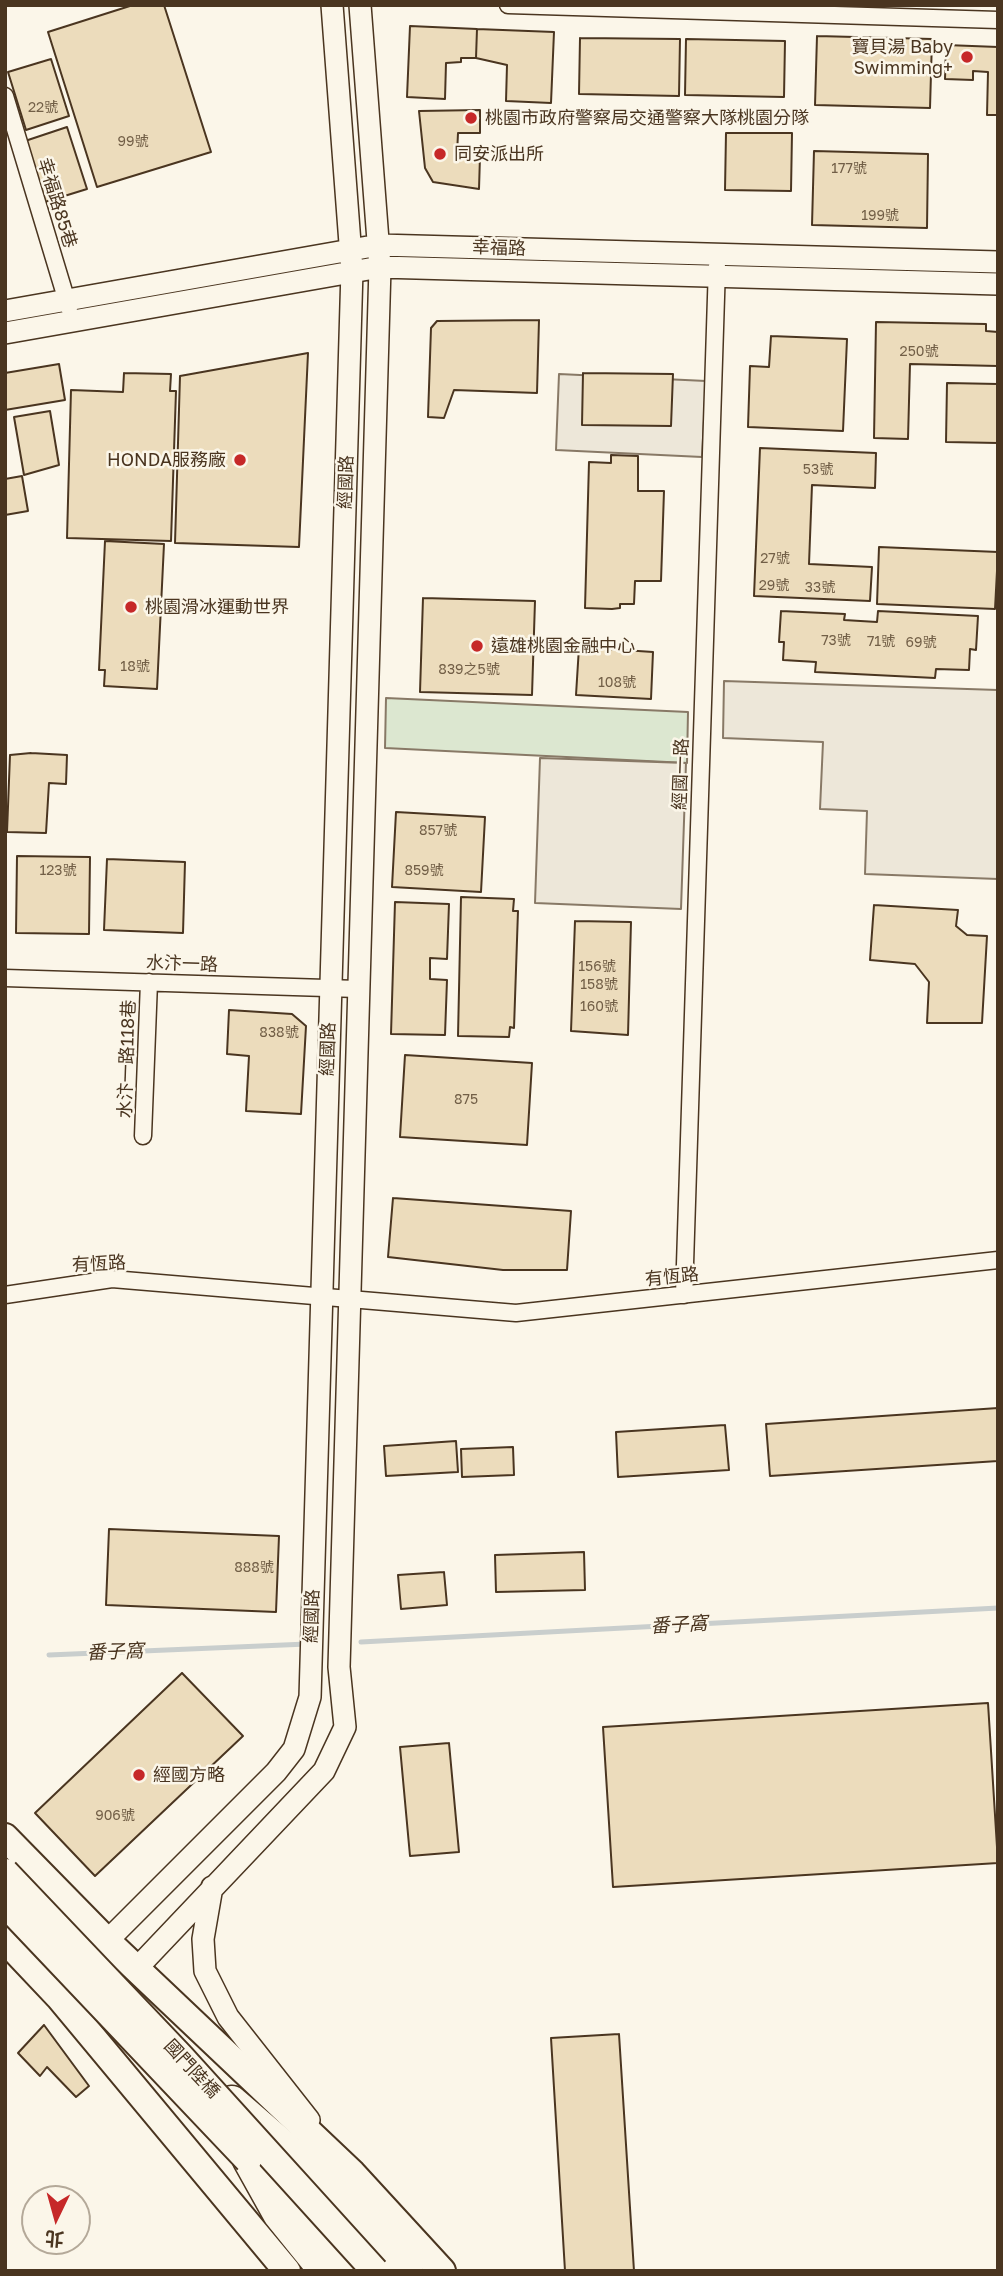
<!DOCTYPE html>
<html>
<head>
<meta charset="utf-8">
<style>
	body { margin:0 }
	#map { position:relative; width:1003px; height:2276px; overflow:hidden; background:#fbf6e9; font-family:"Golos Text","Noto Sans TC",sans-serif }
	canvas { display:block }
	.frame { position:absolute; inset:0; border:7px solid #4a3520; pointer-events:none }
	.north { position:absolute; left:21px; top:2185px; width:70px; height:70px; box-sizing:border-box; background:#fbf6e9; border:2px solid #b4a999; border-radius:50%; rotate:185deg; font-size:19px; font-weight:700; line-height:28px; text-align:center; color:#4a3520 }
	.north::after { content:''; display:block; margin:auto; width:24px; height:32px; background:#c62828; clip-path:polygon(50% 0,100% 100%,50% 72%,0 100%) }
</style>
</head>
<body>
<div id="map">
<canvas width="1003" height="2276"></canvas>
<div class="frame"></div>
<div class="north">北</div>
</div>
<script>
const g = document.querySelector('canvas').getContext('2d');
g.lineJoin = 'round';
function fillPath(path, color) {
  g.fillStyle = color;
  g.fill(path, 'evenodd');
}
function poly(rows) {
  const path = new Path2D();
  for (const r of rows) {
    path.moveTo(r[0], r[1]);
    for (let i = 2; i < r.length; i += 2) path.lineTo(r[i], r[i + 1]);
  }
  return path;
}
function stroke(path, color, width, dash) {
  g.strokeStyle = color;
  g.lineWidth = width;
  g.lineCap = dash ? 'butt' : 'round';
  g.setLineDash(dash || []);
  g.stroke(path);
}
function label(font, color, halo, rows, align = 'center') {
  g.font = font + ' "Golos Text","Noto Sans TC",sans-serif';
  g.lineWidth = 5;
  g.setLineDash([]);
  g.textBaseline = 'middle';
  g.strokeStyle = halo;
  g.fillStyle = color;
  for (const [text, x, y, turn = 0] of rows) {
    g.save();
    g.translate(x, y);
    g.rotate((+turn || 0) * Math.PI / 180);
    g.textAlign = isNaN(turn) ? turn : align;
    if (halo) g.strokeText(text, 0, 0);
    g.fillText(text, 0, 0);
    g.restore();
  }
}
const green = poly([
	[386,698,688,712,687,763,385,748,386,698]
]);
fillPath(green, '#dce7d0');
stroke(green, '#887966', 2);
const parking = poly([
	[559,374,706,381,702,457,556,450,559,374],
	[724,681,998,690,998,879,865,874,867,811,820,809,823,742,723,738,724,681],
	[540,758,686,763,681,909,535,903,540,758]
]);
fillPath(parking, '#ede7d9');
stroke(parking, '#887966', 2);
stroke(poly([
	[361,1642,998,1608],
	[49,1655,307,1644]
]), '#c9cecd', 5);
const building = poly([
	[133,5,164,5,211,152,97,187,48,32,133,5],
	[410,26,477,29,476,58,461,58,461,62,446,63,445,99,407,97,410,26],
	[477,29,554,32,551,103,506,101,507,65,476,58,477,29],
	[817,36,932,39,930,108,815,105,817,36],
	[580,38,680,39,679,96,579,94,580,38],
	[686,39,785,41,784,97,685,95,686,39],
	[946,45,998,47,998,115,987,115,988,72,973,71,973,80,945,79,946,45],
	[51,59,69,116,26,130,8,72,51,59],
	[480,110,480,133,458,133,457,155,480,156,479,189,433,182,425,168,419,111,480,110],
	[67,127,87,189,45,202,25,141,67,127],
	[726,133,792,133,791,191,725,190,726,133],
	[814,151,928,154,927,228,812,225,814,151],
	[539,320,537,393,454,390,444,418,428,417,431,328,437,321,539,320],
	[876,322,986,324,986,331,998,332,998,366,910,364,908,439,874,438,876,322],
	[771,336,847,339,843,431,748,427,750,366,769,367,771,336],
	[308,353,299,547,175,543,180,376,308,353],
	[59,364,65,400,5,410,5,373,59,364],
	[124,373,171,374,170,391,176,391,171,541,67,538,71,390,123,392,124,373],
	[583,373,673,374,671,426,582,425,583,373],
	[947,383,998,384,998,443,946,442,947,383],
	[50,411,59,465,24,475,14,417,50,411],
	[760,448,876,453,875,488,812,485,809,564,872,567,870,601,754,596,760,448],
	[611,455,638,456,638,491,664,491,661,581,635,581,634,604,620,604,620,608,612,609,585,608,589,462,611,463,611,455],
	[22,476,28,511,5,515,5,479,22,476],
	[105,541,164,544,157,689,104,686,105,670,99,670,105,541],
	[879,547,998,552,995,609,877,604,879,547],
	[423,598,535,601,532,695,420,692,423,598],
	[781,611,845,614,844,620,877,622,878,611,978,616,976,650,970,649,969,670,936,669,935,678,815,672,816,662,783,660,784,642,779,642,781,611],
	[579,647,653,652,651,699,576,695,579,647],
	[31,753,67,755,66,784,49,783,46,833,7,832,10,755,31,753],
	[396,812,485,817,481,892,392,887,396,812],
	[17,856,90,857,89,934,16,933,17,856],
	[107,859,185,862,183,933,104,930,107,859],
	[461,897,514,899,513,911,518,911,514,1028,510,1027,509,1037,458,1036,461,897],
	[395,902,449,904,447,959,430,958,430,979,447,980,445,1035,391,1034,395,902],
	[874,905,958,910,956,926,967,935,987,936,982,1023,927,1023,929,982,915,964,870,960,874,905],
	[575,921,631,922,628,1035,571,1031,575,921],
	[229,1010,292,1014,306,1026,301,1114,246,1111,249,1056,227,1054,229,1010],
	[405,1055,532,1063,527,1145,400,1137,405,1055],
	[393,1198,571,1211,567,1270,503,1270,388,1257,393,1198],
	[998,1408,998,1461,770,1476,766,1424,998,1408],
	[725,1425,729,1470,618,1477,616,1432,725,1425],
	[456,1441,458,1472,386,1476,384,1446,456,1441],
	[513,1447,514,1475,462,1477,461,1449,513,1447],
	[109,1529,279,1536,276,1612,106,1605,109,1529],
	[584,1552,585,1590,496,1592,495,1555,584,1552],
	[444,1572,447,1605,401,1609,398,1575,444,1572],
	[182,1673,243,1736,95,1876,35,1813,182,1673],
	[988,1703,998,1863,613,1887,603,1727,988,1703],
	[449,1743,459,1852,410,1856,400,1747,449,1743],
	[44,2025,89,2086,76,2097,47,2067,40,2076,18,2053,44,2025],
	[619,2034,634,2271,565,2271,551,2038,619,2034]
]);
fillPath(building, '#ecdcbc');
stroke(building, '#4a3520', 2);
const minor = poly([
	[508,5,998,20],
	[5,96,69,308],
	[5,978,358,989],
	[143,1136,149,982],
	[5,1295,112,1279,516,1313,998,1260],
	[684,1295,717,266]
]);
const tertiary = poly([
	[5,311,379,245,998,262],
	[5,333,380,267,998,284],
	[212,1887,203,1939,205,1971,228,2017,309,2120],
	[96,1952,276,1772,294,1749,310,1697,352,270,332,5],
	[138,1967,324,1771,345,1727,339,1667,380,267,360,5]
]);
const primary = poly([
	[5,1837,106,1940,352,2173,442,2271],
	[5,1940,59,1997,287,2271],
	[263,2176,348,2271]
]);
const motorway = poly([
	[232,2101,335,2190,408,2271],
	[248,2160,278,2214,324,2271]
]);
stroke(minor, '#4a3520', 19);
stroke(tertiary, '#4a3520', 24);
stroke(primary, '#4a3520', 30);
stroke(motorway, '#4a3520', 33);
stroke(minor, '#fbf6e9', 16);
stroke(tertiary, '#fbf6e9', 21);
stroke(primary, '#fbf6e9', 26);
stroke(motorway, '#fbf6e9', 30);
const primaryBridge = poly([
	[5,1872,181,2057,375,2271],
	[5,1904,248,2160]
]);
stroke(primaryBridge, '#4a3520', 30, []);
stroke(primaryBridge, '#fbf6e9', 26);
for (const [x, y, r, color] of [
	[967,57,7,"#c62828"],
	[471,118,7,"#c62828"],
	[440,154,7,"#c62828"],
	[240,460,7,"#c62828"],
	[131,607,7,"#c62828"],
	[477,646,7,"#c62828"],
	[139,1775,7,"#c62828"]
]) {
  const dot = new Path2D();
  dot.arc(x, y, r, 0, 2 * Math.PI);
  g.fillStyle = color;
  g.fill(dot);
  stroke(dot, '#fbf6e9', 2.5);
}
label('14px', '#725f47', null, [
	["22號",43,108],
	["99號",133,142],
	["177號",849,169],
	["199號",880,216],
	["250號",919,352],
	["53號",818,470],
	["27號",775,559],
	["29號",774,586],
	["33號",820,588],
	["73號",836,641],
	["71號",881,642],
	["69號",921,643],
	["18號",135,667],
	["839之5號",469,670],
	["108號",617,683],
	["857號",438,831],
	["123號",58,871],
	["859號",424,871],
	["156號",597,967],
	["158號",599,985],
	["160號",599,1007],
	["838號",279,1033],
	["875",466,1100],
	["888號",254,1568],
	["906號",115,1816]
]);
label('18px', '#4a3520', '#fbf6e9', [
	["寶貝湯 Baby",953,47,"right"],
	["Swimming+",953,68,"right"],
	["桃園市政府警察局交通警察大隊桃園分隊",485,118],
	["同安派出所",454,154],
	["HONDA服務廠",226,460,"right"],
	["桃園滑冰運動世界",145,607],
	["遠雄桃園金融中心",491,646],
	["經國方略",153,1775]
], 'left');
label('18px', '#4a3520', '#fbf6e9', [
	["幸福路85巷",57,203,73],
	["幸福路",499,248,2],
	["經國路",346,482,-88],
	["經國一路",681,774,-88],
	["水汴一路",182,964,2],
	["經國路",328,1049,-88],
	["水汴一路118巷",127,1059,-88],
	["有恆路",99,1264,-3],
	["有恆路",672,1277,-6],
	["經國路",312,1616,-88],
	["國門陸橋",192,2069,47]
]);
label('italic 19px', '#4a3520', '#fbf6e9', [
	["番子窩",679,1625,-3],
	["番子窩",115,1652,-2]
]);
</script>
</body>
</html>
